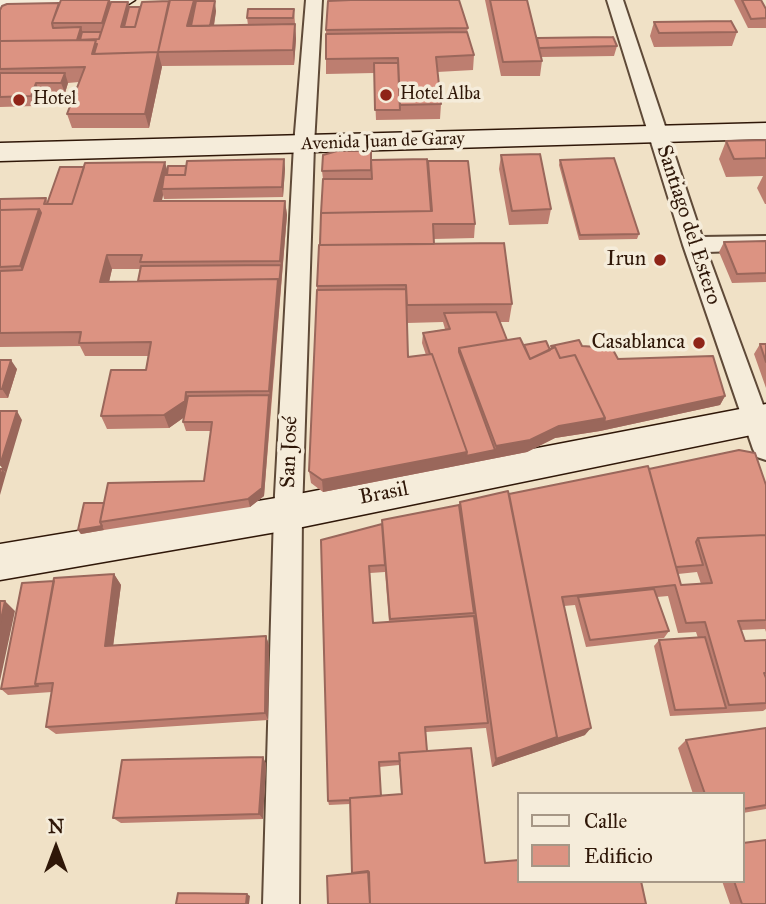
<!DOCTYPE html>
<html>
<head>
<meta charset="utf-8">
<style>
	body { margin:0 }
	#map { position:relative; width:766px; height:904px; overflow:hidden; background:#f0e1c6; font-family:"IM FELL Great Primer",serif }
	canvas { display:block }
	.legend { position:absolute; left:517px; top:792px; width:228px; height:91px; box-sizing:border-box; background:#f5ecda; border:2px solid #a69786; margin:0; padding:9px 12px; list-style:none; font-size:21px; color:#2f1708 }
	.legend li { display:flex; align-items:center; gap:14px; height:35px }
	.legend b { width:35px; border:2px solid #a69786 }
	.north { position:absolute; left:21px; top:813px; width:70px; height:70px; -webkit-text-stroke:5px #f5ecda; paint-order:stroke; rotate:0deg; font-size:19px; font-weight:700; line-height:28px; text-align:center; color:#2f1708 }
	.north::after { content:''; display:block; margin:auto; width:24px; height:32px; background:#2f1708; clip-path:polygon(50% 0,100% 100%,50% 72%,0 100%) }
</style>
</head>
<body>
<div id="map">
<canvas width="766" height="904"></canvas>
<ul class="legend">
<li><b style="height:9px;background:#f5ecda"></b>Calle</li>
<li><b style="height:19px;background:#dc9382"></b>Edificio</li>
</ul>
<div class="north">N</div>
</div>
<script>
const g = document.querySelector('canvas').getContext('2d');
g.lineJoin = 'round';
function poly(rows) {
  const path = new Path2D();
  for (const r of rows) {
    path.moveTo(r[0], r[1]);
    for (let i = 2; i < r.length; i += 2) path.lineTo(r[i], r[i + 1]);
  }
  return path;
}
function stroke(path, color, width, dash) {
  g.strokeStyle = color;
  g.lineWidth = width;
  g.lineCap = dash ? 'butt' : 'round';
  g.setLineDash(dash || []);
  g.stroke(path);
}
function fillPath(path, color) {
  g.fillStyle = color;
  g.fill(path, 'evenodd');
}
function label(font, color, halo, rows, align = 'center') {
  g.font = font + ' "IM FELL Great Primer",serif';
  g.lineWidth = 7;
  g.setLineDash([]);
  g.textBaseline = 'middle';
  g.strokeStyle = halo;
  g.fillStyle = color;
  for (const [text, x, y, turn = 0] of rows) {
    g.save();
    g.translate(x, y);
    g.rotate((+turn || 0) * Math.PI / 180);
    g.textAlign = isNaN(turn) ? turn : align;
    if (halo) g.strokeText(text, 0, 0);
    g.fillText(text, 0, 0);
    g.restore();
  }
}
const street = poly([
	[306,0,322,0,314,145,302,513,299,904,263,904,274,513,294,145,306,0],
	[607,0,623,0,702,237,766,236,766,250,707,252,766,413,766,460,757,457,753,449,683,245,607,0]
]);
const secondary = poly([
	[0,0,135,0,124,7,0,10,0,0],
	[766,123,766,139,0,161,0,143,766,123],
	[766,404,766,432,288,530,0,580,0,544,288,496,766,404]
]);
stroke(street, '#5f4a38', 4);
stroke(secondary, '#2f1708', 3);
fillPath(street, '#f5ecda');
fillPath(secondary, '#f5ecda');
fillPath(poly([
	[485,0,527,0,537,38,617,46,614,56,541,57,542,61,540,76,501,76],
	[734,0,761,0,766,9,766,28,748,28],
	[196,1,216,11,214,26,248,25,247,18,294,9,296,39,294,65,162,66,149,128,72,128,67,114,79,82,68,83,65,93,40,93,35,106,0,107,0,10,111,2,129,7,140,7],
	[654,22,737,32,732,46,654,47,650,36],
	[468,28,467,32,474,55,473,70,437,72,441,104,440,119,376,120,374,73,326,74,326,30],
	[766,140,766,204,765,204,757,188,763,176,726,177,719,159,726,141],
	[501,155,551,209,548,224,509,225,499,169],
	[284,159,285,169,283,197,164,199,163,195,162,201,285,201,287,215,264,496,250,507,104,530,81,534,78,530,104,503,204,481,211,431,186,431,183,422,184,417,169,428,107,429,101,416,146,370,148,356,85,356,80,346,0,347,0,199,46,198,48,203,186,166],
	[112,269,140,269,138,281,109,281],
	[371,160,428,167,475,224,474,238,434,239,434,244,512,304,509,322,500,322,507,340,524,345,550,350,551,346,582,346,725,396,720,405,600,431,555,438,527,452,323,492,311,483,309,471,317,286,323,179,322,171],
	[443,322,445,329,423,333,422,343,426,355,408,357,407,323],
	[560,160,639,234,637,239,579,240,559,165],
	[766,241,766,282,732,283,719,252,724,242],
	[760,344,766,344,766,388,754,354],
	[0,360,17,369,8,398,0,398],
	[649,469,766,485,766,632,765,629,741,630,745,641,766,640,766,709,763,711,670,716,654,646,659,640,698,638,696,632,678,633,668,596,657,597,669,631,664,638,586,647,575,605,564,606,585,735,492,767,486,728,426,732,427,751,485,863,353,874,350,804,329,805,328,801,321,540,459,505,460,502],
	[385,572,389,622,373,623,370,573],
	[697,572,701,584,681,585,678,574],
	[399,765,401,794,381,796,379,767],
	[114,574,121,585,113,645,266,636,269,645,268,720,56,734,46,727,52,692,8,695,1,689,54,581],
	[766,728,766,809,743,813,743,794,693,794,678,748,686,740],
	[263,757,266,764,263,819,121,823,113,818],
	[722,881,743,881,766,904,730,904]
]), '#bd7e70');
fillPath(poly([
	[109,0,110,0,114,12,105,32,102,23],
	[194,0,196,0,198,11,194,27,187,26],
	[215,1,216,11,212,36,210,27],
	[128,2,131,12,125,32,121,27],
	[295,24,296,39,294,65,293,50],
	[81,27,84,37,82,44,77,40],
	[158,52,162,67,149,128,145,114],
	[65,73,68,83,65,93,61,83],
	[36,83,40,93,35,106,31,96],
	[284,159,285,169,283,197,282,187],
	[165,162,169,176,162,189,163,195,158,216,154,201],
	[285,201,287,215,271,404,269,391,278,279,281,265,280,261],
	[39,209,47,228,29,284,20,266],
	[107,255,112,269,106,296,100,282],
	[11,360,17,369,8,398,2,389],
	[186,392,190,405,189,414,169,428,164,415],
	[269,395,271,404,264,496,250,507,248,499],
	[725,396,720,405,600,431,555,438,527,452,323,492,322,480,467,452,495,450,496,446,559,426],
	[17,411,22,420,6,474,0,465],
	[3,469,6,474,0,495,0,480],
	[102,526,104,530,81,534,78,530],
	[114,574,121,585,112,655,105,646],
	[5,601,15,611,0,681,0,624],
	[266,636,269,645,268,720,265,713],
	[591,728,585,735,551,747,556,739],
	[557,737,551,747,492,767,496,759],
	[263,757,266,764,263,819,259,814],
	[247,894,250,896,249,904,246,904]
]), '#9a675b');
const building = poly([
	[61,0,109,0,102,23,52,23,61,0],
	[170,0,194,0,187,26,295,24,293,50,158,52,170,0],
	[351,0,459,0,468,28,326,30,328,1,351,0],
	[490,0,527,0,542,61,503,62,490,0],
	[742,0,761,0,766,9,766,18,751,19,742,0],
	[169,1,158,52,94,54,97,44,95,44,96,40,0,41,0,10,2,6,7,4,59,3,52,23,53,28,81,27,77,40,99,39,111,2,128,2,121,27,135,27,142,2,169,1],
	[196,1,215,1,210,26,191,26,196,1],
	[129,7,140,7,135,27,124,27,129,7],
	[248,9,294,9,293,18,247,18,248,9],
	[731,21,737,32,659,33,654,22,731,21],
	[82,32,101,32,99,39,80,40,82,32],
	[467,32,474,55,436,57,441,104,400,105,398,58,326,59,326,34,467,32],
	[613,37,617,46,539,48,537,38,613,37],
	[96,40,92,54,158,52,145,114,67,114,85,67,0,69,0,41,96,40],
	[374,63,398,63,400,110,375,110,374,63],
	[0,73,65,73,61,83,36,83,31,96,0,97,0,73],
	[766,140,766,158,734,159,726,141,766,140],
	[337,151,371,151,371,170,322,171,323,155,337,151],
	[540,154,551,209,512,211,501,155,540,154],
	[614,158,639,234,580,235,560,160,614,158],
	[284,159,282,187,162,189,164,175,185,175,187,161,284,159],
	[427,159,431,211,321,213,323,179,372,179,371,160,427,159],
	[428,161,468,161,475,224,433,224,434,244,320,245,321,213,432,211,428,161],
	[165,162,154,201,285,201,280,261,140,262,142,255,107,255,100,282,278,279,269,391,186,392,185,401,164,415,101,416,111,370,146,370,151,342,79,343,81,332,0,333,0,271,22,270,41,213,39,209,0,210,0,199,46,198,44,204,72,204,85,163,165,162],
	[168,166,186,166,185,175,167,175,168,166],
	[60,167,84,167,72,204,47,204,60,167],
	[39,209,20,266,0,267,0,210,39,209],
	[766,241,766,273,737,274,724,242,766,241],
	[504,243,512,304,407,305,406,285,317,286,319,245,504,243],
	[281,265,279,284,278,279,138,281,141,266,281,265],
	[406,289,408,357,432,354,467,452,322,480,309,471,317,290,406,289],
	[496,312,507,340,459,348,459,352,495,450,466,456,467,452,432,354,430,354,423,333,450,329,444,313,496,312],
	[520,338,530,359,555,347,560,358,575,355,605,418,559,426,530,440,496,446,459,348,520,338],
	[579,340,582,346,612,348,618,359,713,356,725,396,604,422,605,418,575,355,560,358,555,347,553,348,551,346,579,340],
	[546,341,550,350,530,359,524,345,546,341],
	[760,344,766,344,766,362,760,344],
	[0,360,11,360,2,389,0,389,0,360],
	[269,395,262,488,248,499,100,522,108,483,204,481,212,422,183,422,188,396,269,395],
	[0,411,17,411,0,465,0,411],
	[739,450,755,453,766,485,766,535,698,538,696,542,703,565,676,567,649,469,739,450],
	[648,466,681,585,712,583,698,538,766,535,766,620,738,621,745,641,766,640,766,673,764,673,766,678,766,703,729,705,705,622,686,623,675,585,562,597,591,728,556,739,557,737,509,494,648,466],
	[0,469,3,469,0,480,0,469],
	[508,491,557,737,496,759,460,502,508,491],
	[84,503,104,503,100,522,102,526,78,530,84,503],
	[459,505,474,613,390,619,382,520,459,505],
	[382,524,385,565,369,566,373,623,474,616,488,723,425,727,427,751,399,753,400,761,379,762,381,796,350,798,350,800,328,801,321,540,382,524],
	[114,574,105,646,266,636,265,713,46,727,53,683,35,684,54,578,114,574],
	[54,581,35,684,38,686,1,689,22,583,54,581],
	[654,589,669,631,590,640,578,597,654,589],
	[0,601,5,601,0,624,0,601],
	[705,637,726,708,675,710,659,640,705,637],
	[766,728,766,805,743,809,743,794,705,794,686,740,766,728],
	[471,748,485,863,519,860,519,881,641,881,646,904,370,904,368,871,352,873,350,798,402,794,399,753,471,748],
	[263,757,259,814,113,818,122,760,263,757],
	[766,840,766,904,742,904,734,881,743,881,743,843,766,840],
	[369,872,370,904,328,904,327,876,369,872],
	[178,893,247,894,246,904,176,904,178,893]
]);
fillPath(building, '#dc9382');
stroke(building, '#9a675b', 2);
for (const [x, y, r, color] of [
	[386,95,7,"#8f2418"],
	[19,100,7,"#8f2418"],
	[660,260,7,"#8f2418"],
	[699,343,7,"#8f2418"]
]) {
  const dot = new Path2D();
  dot.arc(x, y, r, 0, 2 * Math.PI);
  g.fillStyle = color;
  g.fill(dot);
  stroke(dot, '#f5ecda', 2.5);
}
label('18px', '#2f1708', '#f5ecda', [
	["Hotel Alba",400,95],
	["Hotel",33,100]
], 'left');
label('18px', '#2f1708', '#f5ecda', [
	["Avenida Juan de Garay",383,142,-2]
]);
label('21px', '#2f1708', '#f5ecda', [
	["Santiago del Estero",688,225,72],
	["San José",290,452,-88],
	["Brasil",384,494,-11]
]);
label('21px', '#2f1708', '#f5ecda', [
	["Irun",646,260],
	["Casablanca",685,343]
], 'right');
</script>
</body>
</html>
